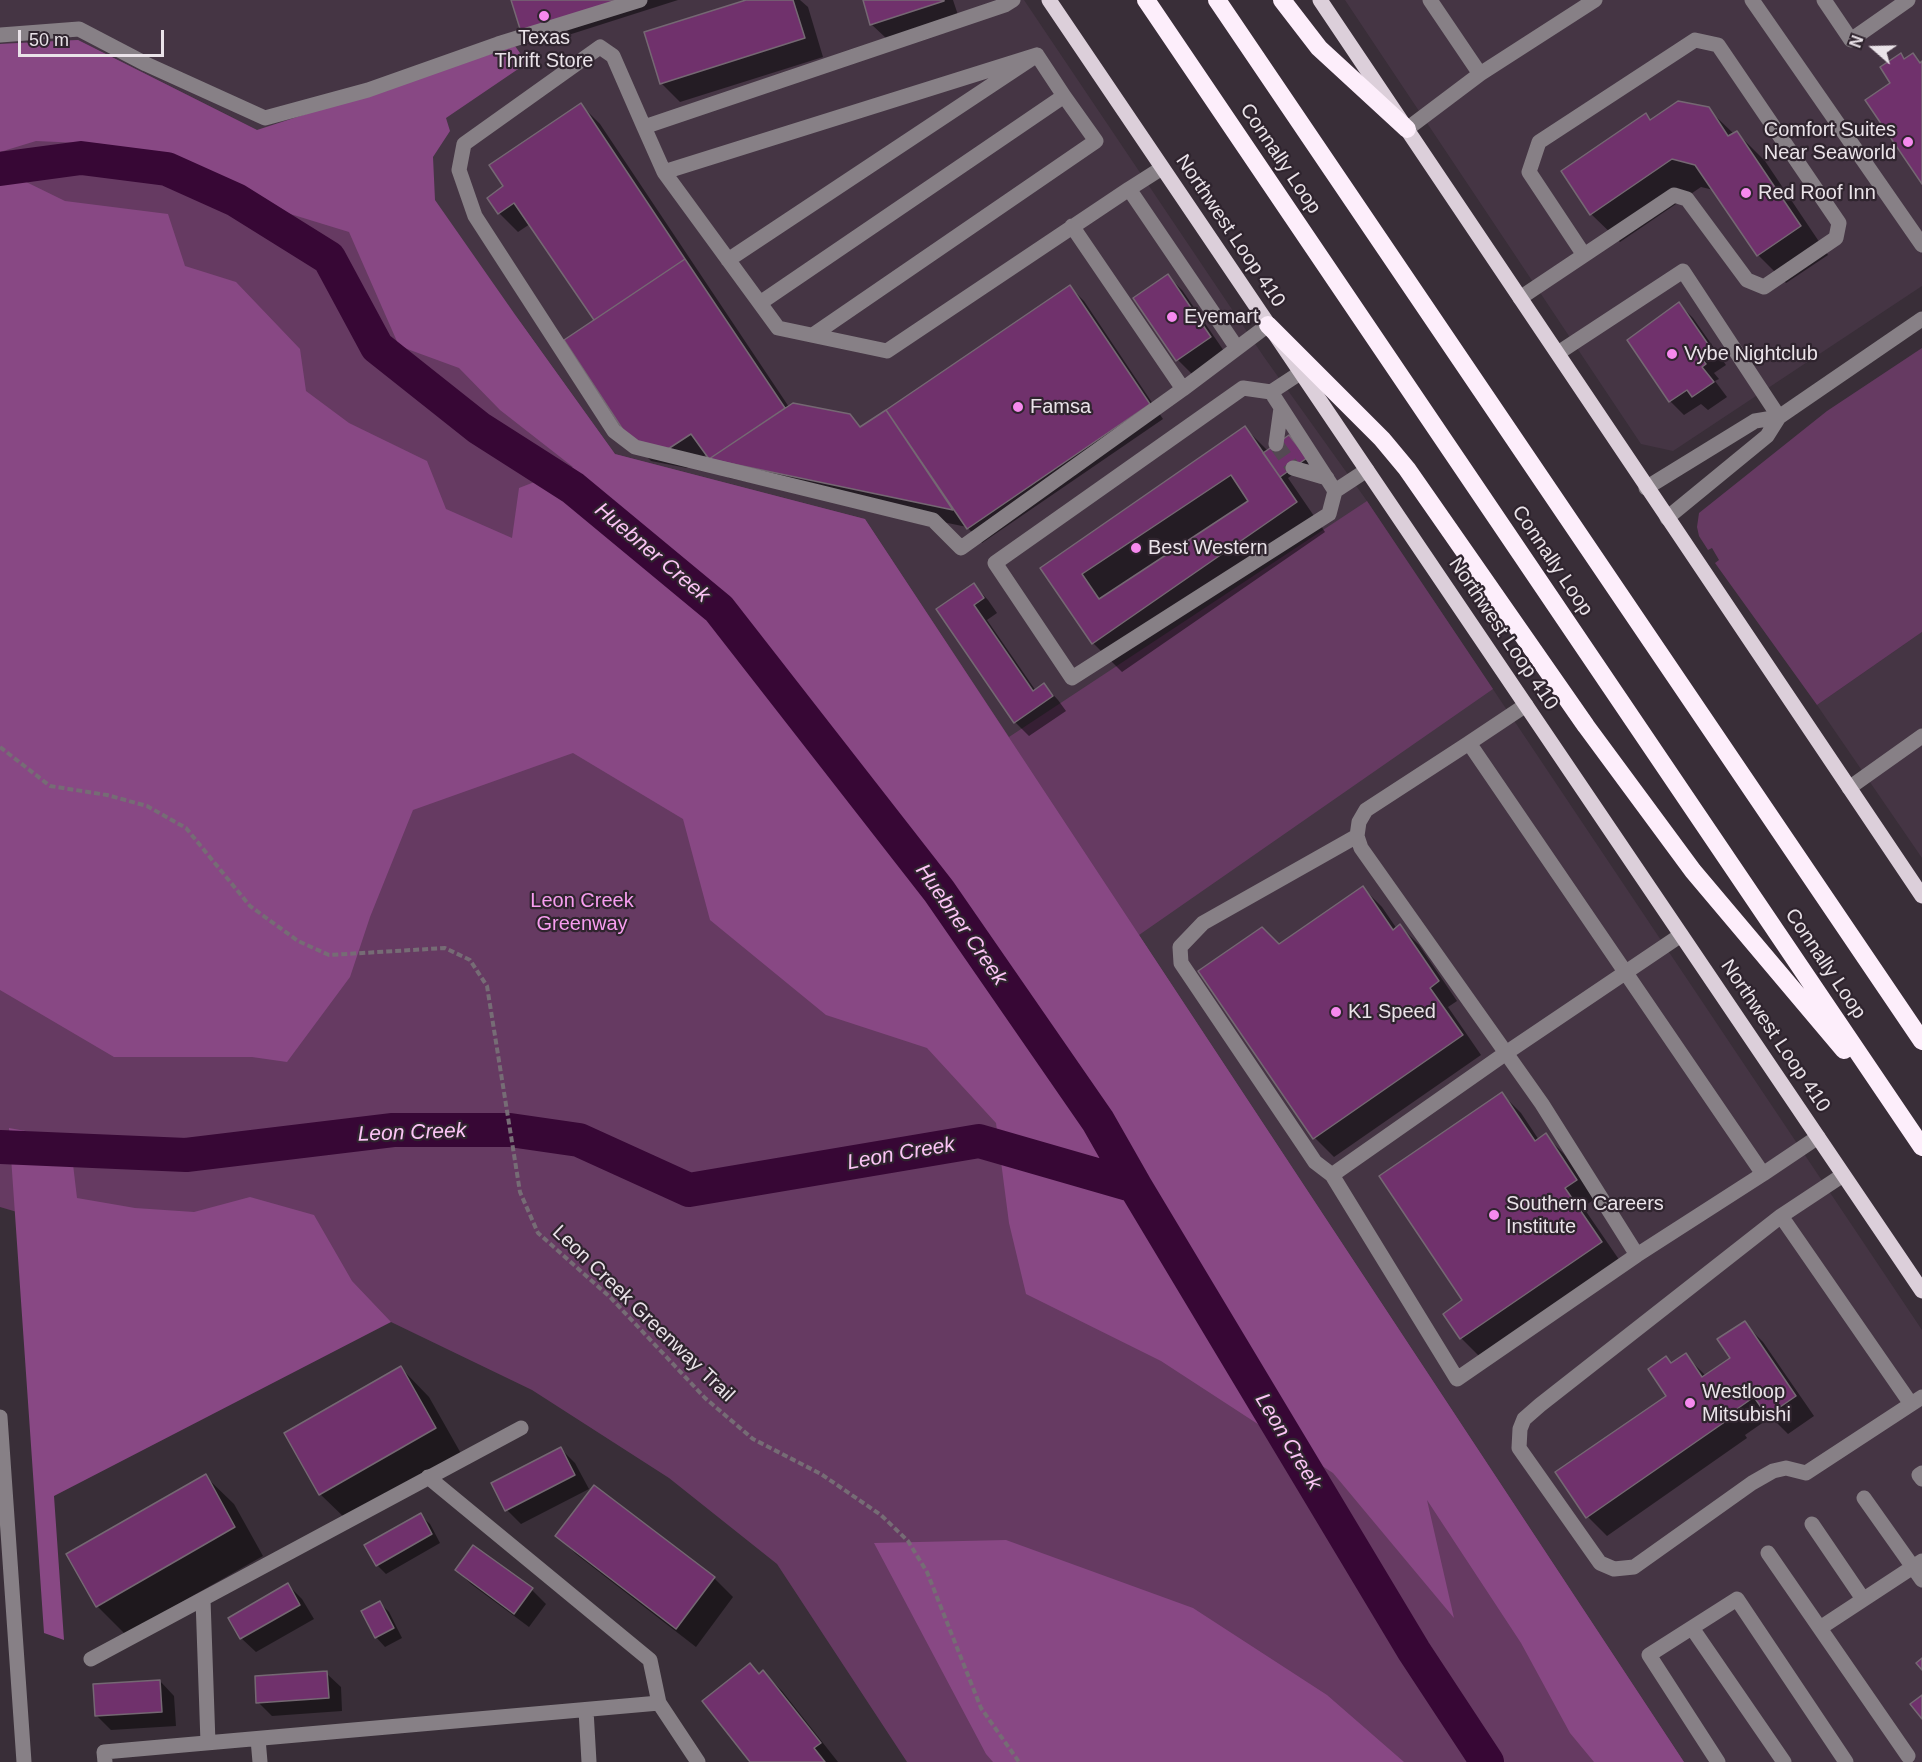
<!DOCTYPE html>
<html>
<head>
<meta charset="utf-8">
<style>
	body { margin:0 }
	#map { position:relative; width:1922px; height:1762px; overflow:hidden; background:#392e38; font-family:Arial,sans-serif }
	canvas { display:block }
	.north { position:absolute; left:1844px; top:18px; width:60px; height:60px; -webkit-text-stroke:4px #2f242e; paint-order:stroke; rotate:290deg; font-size:16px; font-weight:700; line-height:24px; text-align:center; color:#eae3e9 }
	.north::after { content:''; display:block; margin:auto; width:21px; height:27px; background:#eae3e9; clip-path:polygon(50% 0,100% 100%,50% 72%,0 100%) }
	.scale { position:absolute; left:18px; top:30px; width:146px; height:27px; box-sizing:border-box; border:3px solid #eae3e9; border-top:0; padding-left:8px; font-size:18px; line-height:21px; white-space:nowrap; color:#eae3e9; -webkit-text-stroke:4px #2f242e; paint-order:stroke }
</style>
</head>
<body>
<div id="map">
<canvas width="1922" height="1762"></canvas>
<div class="north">N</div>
<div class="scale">50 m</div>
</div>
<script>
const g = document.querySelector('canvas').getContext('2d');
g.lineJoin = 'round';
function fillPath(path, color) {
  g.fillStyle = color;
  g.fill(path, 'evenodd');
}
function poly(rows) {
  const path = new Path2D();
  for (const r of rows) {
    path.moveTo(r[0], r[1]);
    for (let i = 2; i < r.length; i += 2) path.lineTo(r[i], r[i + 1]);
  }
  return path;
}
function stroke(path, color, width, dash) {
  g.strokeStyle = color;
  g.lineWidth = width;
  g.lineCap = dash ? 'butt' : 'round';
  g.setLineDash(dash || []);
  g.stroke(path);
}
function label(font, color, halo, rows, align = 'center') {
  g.font = font + ' Arial,sans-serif';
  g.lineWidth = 4.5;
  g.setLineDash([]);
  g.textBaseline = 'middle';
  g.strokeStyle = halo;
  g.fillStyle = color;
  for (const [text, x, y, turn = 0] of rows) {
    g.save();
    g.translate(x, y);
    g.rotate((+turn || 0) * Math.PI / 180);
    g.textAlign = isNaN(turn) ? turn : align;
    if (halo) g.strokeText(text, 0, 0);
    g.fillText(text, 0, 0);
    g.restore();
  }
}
fillPath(poly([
	[0,0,1024,0,1264,357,1367,501,1922,1330,1922,1762,1684,1762,865,519,615,454,516,316,257,130,78,40,0,44],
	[1345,0,1922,0,1922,286,1673,451,1641,444],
	[1922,632,1922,858,1817,705]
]), '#453544');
fillPath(poly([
	[78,40,257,130,516,316,615,454,865,519,1009,737,1367,501,1493,689,1139,935,1684,1762,907,1762,777,1564,669,1478,532,1390,391,1322,0,1207,0,44],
	[1922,348,1922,632,1817,705,1715,563,1719,560,1712,548,1708,550,1699,536,1697,527,1699,513,1827,411]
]), '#663a62');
fillPath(poly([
	[78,40,257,130,515,46,527,63,446,118,450,131,433,157,435,200,516,316,615,454,865,519,1684,1762,1594,1762,1570,1733,1521,1643,1427,1500,1454,1618,1333,1473,1161,1361,1026,1294,1009,1223,996,1123,927,1048,826,1015,710,920,683,819,573,753,413,810,370,917,350,977,287,1062,252,1057,114,1057,0,990,0,156,18,178,65,201,168,214,185,266,236,282,300,349,306,391,349,423,427,461,446,509,512,538,519,488,573,467,500,410,459,368,399,346,349,232,274,209,174,158,102,144,36,141,0,152,0,44],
	[9,1128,70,1139,77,1198,135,1208,194,1212,250,1197,314,1215,352,1281,391,1322,54,1496,64,1640,44,1633],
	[1006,1540,1193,1608,1327,1695,1404,1762,993,1762,986,1754,874,1543]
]), '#884884');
fillPath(poly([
	[513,0,678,0,537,45,523,31],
	[751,0,800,0,808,7,823,57,680,102,661,83],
	[864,0,953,0,958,15,886,38,871,24],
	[581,105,600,124,789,407,849,415,862,428,1070,287,1084,301,1163,419,982,543,967,527,729,478,707,454,687,468,651,461,632,441,596,320,530,224,518,232,499,213,505,187],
	[1708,109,1734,134,1737,133,1765,161,1828,255,1786,283,1758,255,1714,190,1701,187,1620,242,1591,214,1645,115,1651,121],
	[1168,276,1182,290,1224,351,1192,374,1178,360],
	[1679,304,1693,318,1726,365,1714,373,1719,379,1715,381,1727,397,1708,410,1701,404,1684,415,1670,401],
	[1245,428,1268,451,1288,437,1309,463,1288,478,1325,532,1122,672,1093,643,1042,568],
	[974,585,988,600,997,613,987,620,1036,691,1044,685,1058,700,1066,711,1029,736,1015,722,939,610],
	[1363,888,1382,907,1397,929,1400,926,1419,945,1457,1001,1448,1007,1481,1055,1334,1157,1315,1138,1200,971,1279,946],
	[1502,1094,1521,1113,1539,1140,1545,1135,1564,1154,1595,1199,1583,1207,1620,1261,1480,1357,1461,1338,1464,1300],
	[1744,1323,1763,1342,1814,1416,1788,1434,1771,1417,1745,1435,1747,1438,1607,1536,1588,1517,1668,1396,1672,1364,1685,1355,1706,1376,1732,1358],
	[401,1368,429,1397,463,1457,349,1522,320,1494],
	[561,1449,575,1463,589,1489,521,1524,507,1510],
	[205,1476,234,1504,263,1556,125,1634,97,1606],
	[420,1515,430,1524,440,1543,386,1574,377,1565],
	[557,1535,714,1578,733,1597,696,1647,576,1554],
	[457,1570,532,1590,546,1604,529,1627,471,1584],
	[288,1585,302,1599,314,1619,256,1652,241,1638],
	[380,1603,389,1612,402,1638,385,1647,376,1637],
	[763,1672,782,1691,838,1762,752,1762,760,1675],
	[326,1673,341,1687,342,1711,272,1716,258,1702],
	[160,1681,174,1696,176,1726,111,1730,97,1716]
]), '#0007');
stroke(poly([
	[0,169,81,158,167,169,236,200,329,258,377,347,479,428,573,488,719,609,939,891,1098,1121,1135,1186],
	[0,1147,186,1155,393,1130,510,1130,579,1140,689,1190,979,1141,1135,1186,1414,1651,1487,1762]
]), '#370735', 34);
const building = poly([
	[511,0,621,0,521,32,511,0],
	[746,0,793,0,805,38,660,84,644,32,746,0],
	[863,0,944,0,944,1,870,25,863,0],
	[1901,53,1904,59,1913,53,1920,63,1922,61,1922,184,1865,100,1890,83,1880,67,1901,53],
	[1678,101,1709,107,1728,136,1737,131,1801,226,1757,256,1695,165,1672,159,1590,215,1561,171,1646,113,1650,120,1678,101],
	[581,103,685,259,594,320,514,203,498,214,487,198,503,186,489,165,581,103],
	[685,259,785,408,709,459,691,434,668,449,631,442,564,340,685,259],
	[1168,274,1211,337,1176,361,1133,298,1168,274],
	[1070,285,1150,404,967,529,886,410,1070,285],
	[1679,302,1712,350,1701,358,1706,364,1702,367,1714,382,1692,397,1687,390,1669,402,1627,340,1679,302],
	[793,403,850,414,860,427,886,410,953,510,709,459,793,403],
	[1245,426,1297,502,1092,644,1040,568,1245,426],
	[1231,475,1248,501,1099,599,1082,574,1231,475],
	[1289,435,1307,458,1280,477,1263,453,1289,435],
	[974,583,984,598,974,605,1033,691,1044,683,1053,696,1014,723,936,609,974,583],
	[1363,886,1393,930,1400,924,1439,981,1430,988,1463,1035,1313,1139,1198,971,1262,927,1279,944,1363,886],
	[1502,1092,1535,1141,1546,1133,1577,1180,1565,1188,1602,1242,1460,1339,1443,1314,1462,1300,1379,1176,1502,1092],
	[1745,1321,1796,1396,1767,1416,1754,1397,1727,1416,1729,1419,1586,1518,1555,1472,1666,1396,1648,1369,1666,1356,1671,1363,1686,1353,1702,1377,1730,1358,1717,1339,1745,1321],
	[401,1366,436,1428,319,1495,284,1433,401,1366],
	[561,1447,575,1475,505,1511,491,1483,561,1447],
	[206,1474,235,1527,96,1607,66,1554,206,1474],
	[594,1485,715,1577,676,1629,555,1536,594,1485],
	[421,1513,432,1534,376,1566,364,1545,421,1513],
	[473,1545,533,1588,514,1614,455,1570,473,1545],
	[288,1583,300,1605,240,1639,228,1618,288,1583],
	[380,1601,394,1628,375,1638,361,1611,380,1601],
	[1922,1658,1922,1670,1916,1663,1922,1658],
	[750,1663,759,1674,763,1670,821,1743,814,1748,825,1762,750,1762,702,1701,750,1663],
	[327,1671,329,1698,256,1703,255,1676,327,1671],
	[160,1680,162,1712,95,1716,93,1684,160,1680],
	[1922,1695,1922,1719,1910,1704,1922,1695]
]);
fillPath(building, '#70316c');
stroke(building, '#756873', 1.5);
stroke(poly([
	[1276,444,1293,468]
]), '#544953', 15, [15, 8]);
stroke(poly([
	[0,747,50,786,107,795,147,806,186,828,250,906,298,941,329,955,445,948,470,960,487,986,520,1192,538,1233,610,1297,705,1398,753,1439,821,1474,881,1515,908,1541,927,1572,981,1708,1019,1762]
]), '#766c75', 4, [6, 3]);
stroke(poly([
	[1013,0,1005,5,644,127,664,172,1037,55],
	[1430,0,1480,74],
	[1752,0,1922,245],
	[1824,0,1851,40,1908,0],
	[0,35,79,29,146,64,265,118,368,90,498,44,640,0],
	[644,127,613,56,600,47,464,144,459,170,475,216,614,431,635,447,933,520,961,548,1183,389,1268,325],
	[1407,129,1480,74,1595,0],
	[664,172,778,328,887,351,1129,189,1162,168],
	[1129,189,1237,348],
	[1072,226,1183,389],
	[728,260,1037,55,1064,96],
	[1520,298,1674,195,1687,199,1747,280,1764,287,1836,238,1839,223,1718,45,1695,40,1539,142,1529,172,1584,255],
	[760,303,1064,96,1096,141,813,335],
	[1558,353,1683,271,1779,417],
	[1300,373,1271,392,1243,388,995,563,1072,678,1329,514,1335,491,1367,470],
	[1271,392,1335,491],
	[1276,444,1281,408],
	[1293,468,1327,478],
	[1646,488,1755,421,1779,417,1922,319],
	[1667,518,1767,436,1779,417],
	[1469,743,1366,810,1359,822,1357,836,1361,848,1506,1053,1332,1175,1457,1379,1637,1255,1763,1174,1469,743,1526,705],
	[1849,788,1922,736],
	[1763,1174,1818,1137],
	[1332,1175,1315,1162,1307,1150,1181,963,1180,947,1203,923,1357,836],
	[1843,1175,1781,1216,1540,1405,1524,1419,1520,1429,1519,1448,1600,1563,1614,1569,1634,1567,1752,1483,1773,1471,1786,1468,1806,1473,1922,1397],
	[1781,1216,1911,1404],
	[1637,1255,1542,1104,1506,1053,1681,935],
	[0,1417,24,1762],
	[1922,1473,1919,1475,1922,1479],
	[428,1477,650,1660,659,1703,698,1762],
	[1864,1498,1922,1580],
	[1812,1524,1863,1599],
	[1768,1553,1908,1756],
	[203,1599,208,1743],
	[1692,1628,1784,1762],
	[1820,1628,1922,1561],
	[91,1659,521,1428],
	[586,1710,589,1762],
	[258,1739,260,1762],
	[105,1762,104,1752,659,1703],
	[1718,1762,1649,1655,1737,1599,1846,1762]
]), '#878086', 15);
stroke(poly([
	[1049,0,1922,1291],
	[1320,0,1922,896]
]), '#dccfda', 15);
stroke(poly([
	[1146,0,1922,1147],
	[1217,0,1922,1041],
	[1282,0,1319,48,1407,129],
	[1268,325,1382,439,1407,469,1586,726,1693,871,1844,1050]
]), '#fdeefb', 18);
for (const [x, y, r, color] of [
	[544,16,6,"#f689ee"],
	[1908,142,6,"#f689ee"],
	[1746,193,6,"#f689ee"],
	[1172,317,6,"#f689ee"],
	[1672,354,6,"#f689ee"],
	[1018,407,6,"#f689ee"],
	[1136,548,6,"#f689ee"],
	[1336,1012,6,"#f689ee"],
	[1494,1215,6,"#f689ee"],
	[1690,1403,6,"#f689ee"]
]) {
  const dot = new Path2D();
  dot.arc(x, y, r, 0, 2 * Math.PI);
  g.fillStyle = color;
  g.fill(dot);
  stroke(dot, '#2f242e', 2);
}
label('20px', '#eae3e9', '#2f242e', [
	["Texas",544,38,"center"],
	["Thrift Store",544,61,"center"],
	["Comfort Suites",1896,130,"right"],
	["Near Seaworld",1896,153,"right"],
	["Red Roof Inn",1758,193],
	["Eyemart",1184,317],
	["Vybe Nightclub",1684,354],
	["Famsa",1030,407],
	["Best Western",1148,548],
	["K1 Speed",1348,1012],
	["Southern Careers",1506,1204],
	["Institute",1506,1227],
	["Westloop",1702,1392],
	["Mitsubishi",1702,1415]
], 'left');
label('20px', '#eae3e9', '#2f242e', [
	["Connally Loop",1280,159,56],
	["Northwest Loop 410",1230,231,56],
	["Connally Loop",1552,561,56],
	["Northwest Loop 410",1503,634,56],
	["Connally Loop",1825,964,56],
	["Northwest Loop 410",1775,1036,56],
	["Leon Creek Greenway Trail",643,1314,44]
]);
label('20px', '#f89ef0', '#2f242e', [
	["Leon Creek",582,901],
	["Greenway",582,924]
]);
label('italic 21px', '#fcc5f6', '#2f242e', [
	["Huebner Creek",652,553,40],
	["Huebner Creek",961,925,55],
	["Leon Creek",412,1133,-2],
	["Leon Creek",901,1154,-10],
	["Leon Creek",1288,1442,59]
]);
</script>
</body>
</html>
